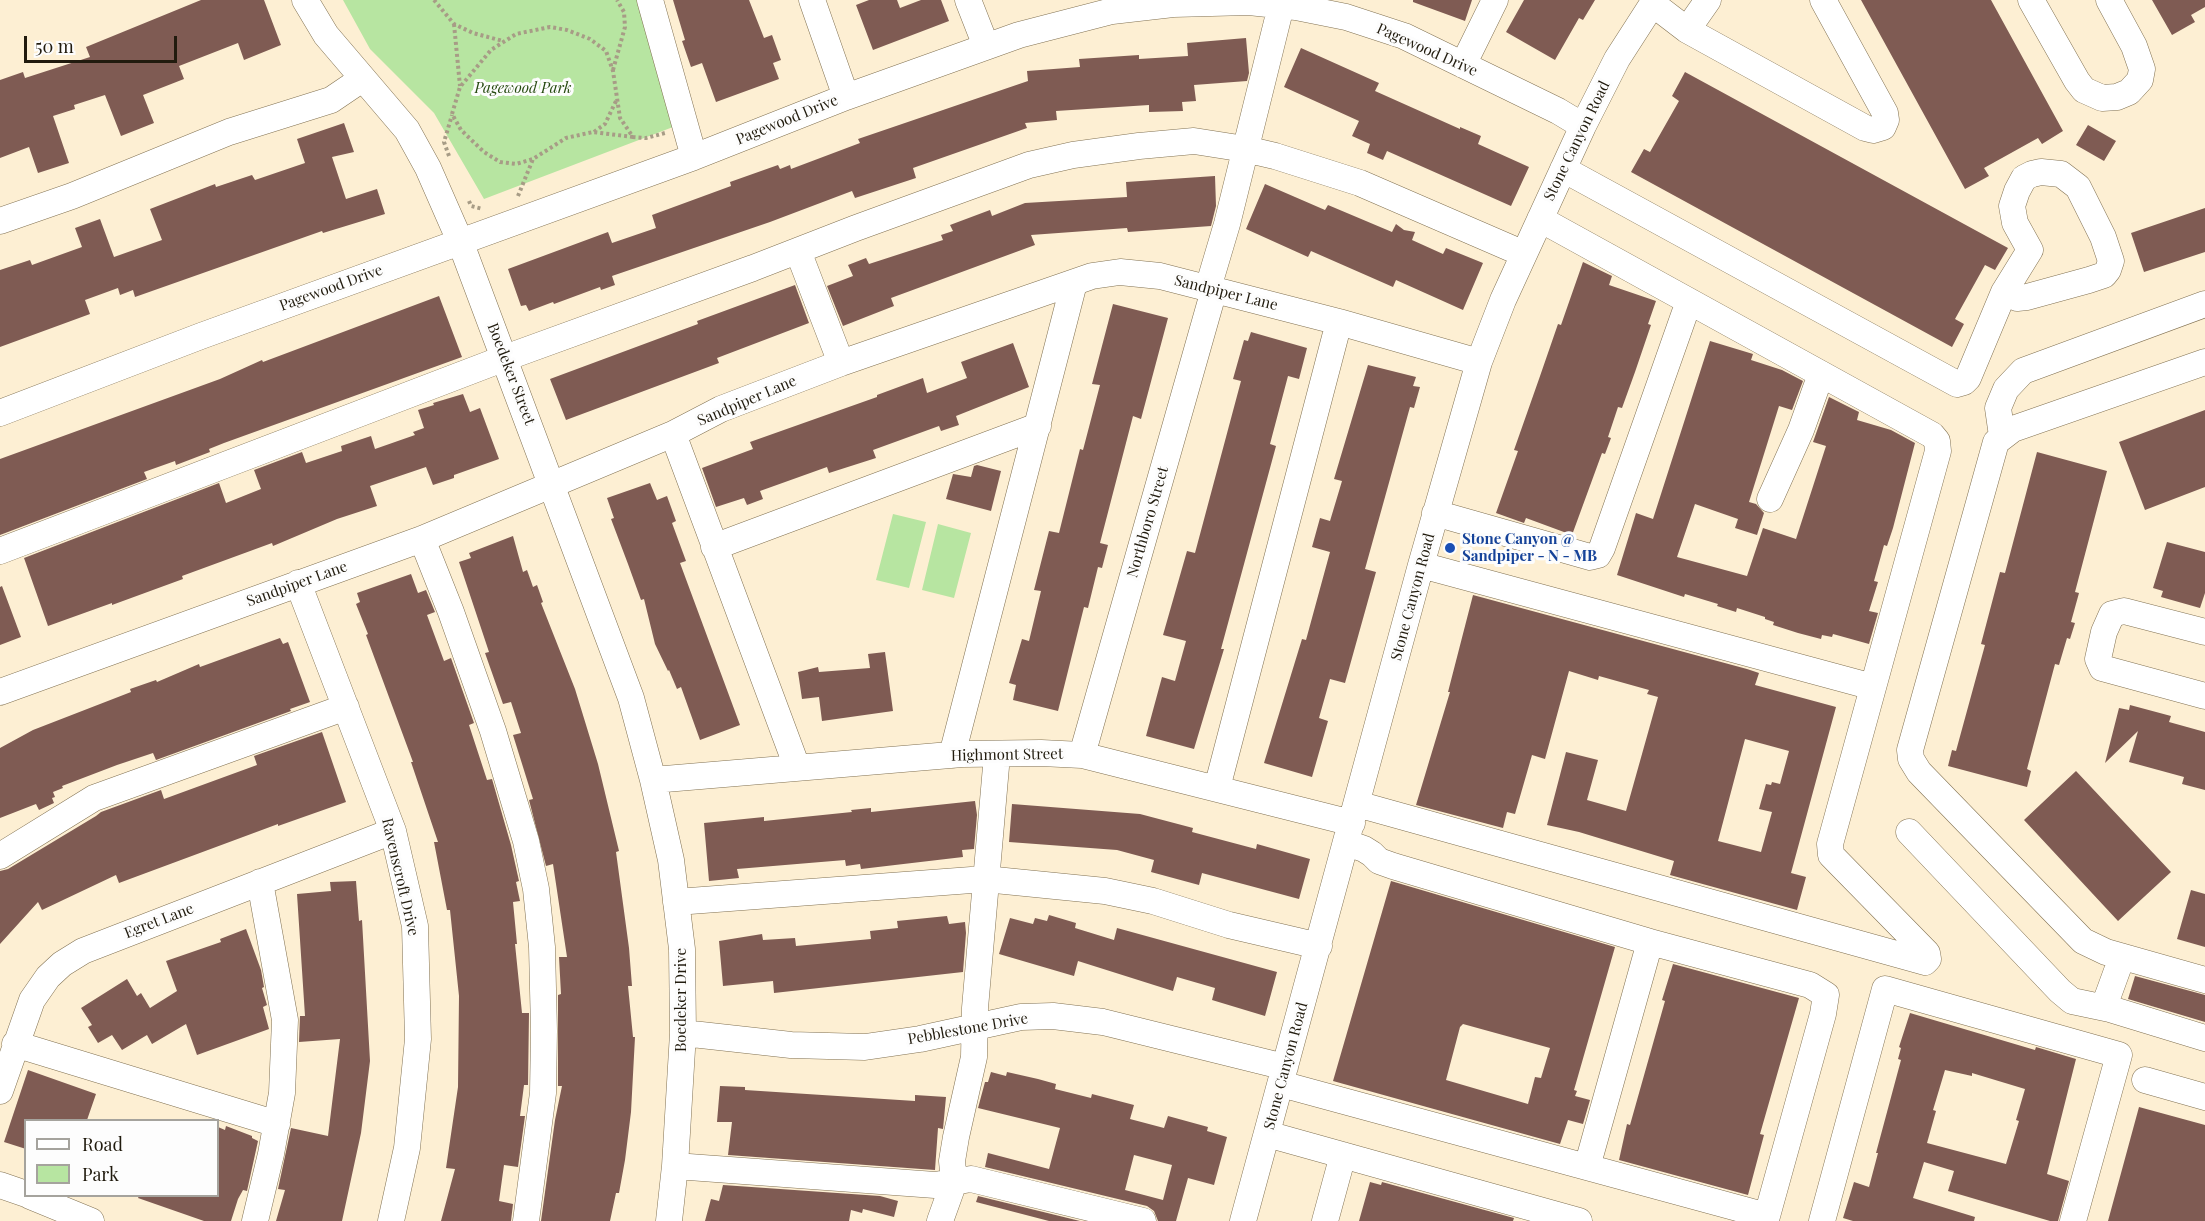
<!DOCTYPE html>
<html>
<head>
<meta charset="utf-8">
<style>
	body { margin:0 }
	#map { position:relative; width:2205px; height:1221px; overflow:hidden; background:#fdefd3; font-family:"Playfair Display",serif }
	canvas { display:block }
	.legend { position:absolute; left:24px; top:1119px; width:195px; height:78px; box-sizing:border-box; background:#fdfdfd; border:2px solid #a5a39d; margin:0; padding:8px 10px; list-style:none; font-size:18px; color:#211b0e }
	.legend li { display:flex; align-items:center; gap:12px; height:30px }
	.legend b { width:30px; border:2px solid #a5a39d }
	.scale { position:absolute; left:24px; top:36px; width:153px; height:27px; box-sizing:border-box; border:3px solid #211b0e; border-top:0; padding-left:8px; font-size:18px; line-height:21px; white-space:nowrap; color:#211b0e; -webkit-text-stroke:4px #fdfdfd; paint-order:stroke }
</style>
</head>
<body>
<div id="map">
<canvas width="2205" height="1221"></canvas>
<ul class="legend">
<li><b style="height:8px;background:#fff"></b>Road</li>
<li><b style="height:16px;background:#b7e5a1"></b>Park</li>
</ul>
<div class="scale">50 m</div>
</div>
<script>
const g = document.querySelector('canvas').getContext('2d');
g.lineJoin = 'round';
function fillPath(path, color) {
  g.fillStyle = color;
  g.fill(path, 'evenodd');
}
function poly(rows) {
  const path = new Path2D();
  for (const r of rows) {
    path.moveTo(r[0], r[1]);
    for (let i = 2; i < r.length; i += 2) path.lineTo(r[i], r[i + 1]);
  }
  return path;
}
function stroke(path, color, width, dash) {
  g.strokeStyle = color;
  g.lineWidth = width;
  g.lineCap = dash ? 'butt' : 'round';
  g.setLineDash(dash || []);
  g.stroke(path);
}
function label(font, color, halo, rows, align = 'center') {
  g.font = font + ' "Playfair Display",serif';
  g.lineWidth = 6;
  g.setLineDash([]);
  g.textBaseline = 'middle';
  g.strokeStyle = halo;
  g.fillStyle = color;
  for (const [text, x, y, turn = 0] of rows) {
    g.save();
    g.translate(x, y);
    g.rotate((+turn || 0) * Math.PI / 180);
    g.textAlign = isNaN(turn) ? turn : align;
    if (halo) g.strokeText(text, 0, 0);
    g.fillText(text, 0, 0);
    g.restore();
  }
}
fillPath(poly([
	[343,0,642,0,673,127,484,199,434,113,370,49],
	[893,514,926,522,909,588,876,580],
	[938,524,971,533,954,598,922,590]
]), '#b7e5a1');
fillPath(poly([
	[201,0,264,0,281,45,244,60,238,43,179,66,184,79,143,95,154,123,121,136,105,95,74,105,75,109,53,116,69,163,38,173,29,147,0,158,0,80,23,72,25,78,90,57,86,47],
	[673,0,749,0,764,38,772,35,781,60,773,63,779,79,716,102,702,63,691,67,682,41,685,40],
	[869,0,897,0,900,8,921,0,941,0,949,21,873,50,856,5],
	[1413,0,1472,0,1465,21,1413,2],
	[1524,0,1595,0,1583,20,1579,18,1555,60,1506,32],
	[1861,0,1991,0,2063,131,2042,144,2038,138,1984,168,1989,176,1965,189],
	[2152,0,2205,0,2205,7,2191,15,2195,22,2172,35],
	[1246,38,1249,73,1247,81,1194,85,1196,101,1182,102,1183,111,1149,112,1149,105,1056,111,1057,120,1025,123,1027,128,913,168,916,178,855,198,852,191,770,222,612,276,615,285,601,290,600,287,554,304,553,302,529,311,526,305,521,306,508,269,608,232,612,243,656,228,652,215,731,186,730,182,778,165,780,169,790,165,791,169,860,143,858,139,1028,81,1027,71,1080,67,1079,59,1139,55,1139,59,1188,56,1187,43],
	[1301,48,1379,83,1375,91,1460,129,1460,127,1481,136,1478,144,1529,167,1511,206,1387,151,1383,160,1367,153,1370,144,1352,136,1359,121,1284,87],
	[1685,72,2008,248,1995,270,1985,265,1955,319,1964,324,1952,347,1631,172,1644,149,1650,152,1679,101,1672,96],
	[344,123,354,152,332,157,346,199,377,189,385,214,323,233,322,231,135,297,133,290,120,295,118,288,85,300,90,314,0,347,0,270,30,260,32,265,82,247,75,228,100,219,114,257,162,240,150,209,215,184,216,187,252,175,255,180,305,163,297,139],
	[2088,125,2116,141,2104,161,2076,145],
	[1215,176,1216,206,1211,226,1128,232,1127,228,1031,235,1035,245,891,298,894,306,843,326,827,286,853,276,848,265,866,258,869,264,943,240,941,235,953,231,950,225,990,210,992,216,1025,203,1127,197,1126,182],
	[1265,184,1325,210,1328,205,1392,232,1396,224,1404,230,1415,232,1412,240,1443,254,1446,248,1483,263,1463,310,1396,280,1393,287,1311,251,1308,257,1246,229],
	[2205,208,2205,252,2144,272,2131,233],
	[1583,262,1612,276,1609,285,1656,301,1648,324,1651,325,1635,372,1622,408,1618,407,1608,437,1611,438,1605,454,1602,453,1572,535,1526,518,1524,523,1496,513,1518,451,1514,450,1539,379,1558,324,1561,325],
	[795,285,809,323,717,358,719,363,566,420,550,379,698,324,697,321],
	[439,296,462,357,224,443,209,449,210,452,176,465,175,461,144,472,147,479,0,535,0,459,220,379,262,360,263,362],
	[1113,304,1168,318,1141,419,1133,416,1100,543,1108,545,1102,568,1098,567,1088,608,1084,607,1058,711,1013,700,1016,685,1009,683,1022,639,1029,641,1041,591,1034,590,1049,531,1059,533,1080,449,1083,450,1100,385,1092,384],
	[1251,332,1307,348,1299,379,1288,376,1270,444,1276,446,1221,649,1224,649,1194,749,1146,736,1162,677,1175,681,1186,641,1163,635,1187,551,1195,553,1241,381,1233,379,1244,340,1248,341],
	[1710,341,1753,354,1751,360,1782,370,1803,381,1792,410,1779,406,1749,502,1756,504,1764,513,1757,535,1735,528,1738,519,1695,504,1677,557,1747,576,1763,528,1796,539,1826,446,1813,442,1829,397,1859,412,1857,420,1891,430,1915,443,1893,528,1887,546,1884,545,1874,581,1878,582,1869,611,1878,613,1869,644,1833,634,1832,637,1822,635,1821,639,1798,633,1773,625,1774,622,1765,619,1765,617,1737,608,1736,612,1717,606,1718,604,1685,594,1684,597,1617,575,1636,513,1653,519],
	[1013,343,1029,387,956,416,959,425,941,431,939,426,873,450,876,458,829,473,827,467,760,491,763,499,747,505,744,498,716,507,702,468,753,449,750,442,877,397,877,395,923,378,927,393,967,378,961,362],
	[1368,365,1416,377,1413,386,1420,387,1414,408,1410,407,1365,569,1376,572,1345,683,1330,679,1319,718,1328,721,1312,777,1264,763,1302,639,1306,640,1330,552,1312,547,1320,518,1330,521,1342,481,1334,479],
	[463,394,470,412,480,408,499,459,454,475,454,478,433,485,426,467,370,486,377,506,337,519,273,546,272,543,182,576,183,579,112,605,112,603,48,626,24,558,219,483,226,503,261,489,254,470,302,452,306,463,342,451,341,446,371,436,375,449,415,435,413,432,424,428,418,410,434,405,433,403],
	[2205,410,2205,487,2145,510,2119,442],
	[2037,452,2107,471,2075,592,2079,593,2071,622,2075,623,2070,639,2067,638,2059,665,2055,664,2027,769,2031,771,2027,787,1948,766,1952,750,1956,751,1985,645,1981,644,2000,572,2005,573],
	[977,465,1001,471,991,511,946,499,953,474,971,477,974,466],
	[650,483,657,500,667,496,676,521,672,523,686,561,680,563,740,725,700,740,681,687,677,689,669,670,668,671,655,644,644,599,641,600,628,564,611,519,614,518,607,498],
	[513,536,523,572,527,570,533,587,537,585,543,602,541,603,575,689,598,764,619,851,616,852,629,948,632,986,628,986,633,1037,635,1037,631,1112,625,1160,619,1193,616,1193,610,1221,541,1221,555,1120,562,1086,558,1086,558,995,561,994,559,957,567,957,553,864,546,866,529,800,533,799,513,735,521,733,511,702,503,704,485,653,489,652,459,562,471,558,469,553],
	[2167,542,2205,552,2205,593,2200,608,2161,597,2163,591,2153,588],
	[411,574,418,593,426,590,435,612,427,615,444,661,451,658,474,723,469,725,487,780,492,779,511,845,519,881,516,882,520,901,513,902,517,944,515,944,522,1013,529,1013,528,1085,524,1085,520,1116,525,1116,518,1167,504,1165,499,1201,513,1204,511,1221,441,1221,455,1169,446,1168,458,1087,459,996,450,910,447,910,434,842,438,842,411,762,413,762,366,635,368,634,356,604,360,602,357,593],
	[2,586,21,637,0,645,0,587],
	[1473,595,1747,669,1759,673,1755,685,1836,707,1791,873,1806,877,1797,910,1670,875,1674,861,1579,832,1547,825,1566,752,1598,760,1587,800,1626,811,1658,697,1647,694,1649,690,1599,676,1598,680,1569,671,1545,759,1532,755,1515,814,1507,812,1503,828,1416,805,1450,692,1448,692],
	[1745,739,1789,751,1780,784,1772,782,1771,785,1766,784,1759,809,1772,812,1761,852,1718,841],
	[280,638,283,644,288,642,310,702,290,709,291,711,156,760,153,753,117,765,62,786,63,788,53,792,55,797,52,798,54,803,39,810,36,804,0,818,0,748,33,730,131,692,130,689,156,680,157,682,199,664,200,667],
	[885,652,893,711,822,721,819,697,802,699,798,672,818,667,819,672,870,668,868,654],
	[2130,705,2171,716,2169,722,2205,732,2205,790,2182,784,2184,777,2129,762,2138,731,2105,763,2119,708,2129,710],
	[322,732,346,802,278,826,278,824,119,883,116,875,42,910,38,902,0,944,0,871,8,869,96,816,101,812,161,790,164,799,257,765,254,756],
	[2076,771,2171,872,2118,921,2024,820],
	[975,801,977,815,974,849,962,850,963,857,861,869,860,864,846,866,845,860,737,869,739,878,709,881,704,823,764,817,764,821,852,812,851,810,871,808,871,812],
	[1012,804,1140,814,1193,828,1192,832,1256,849,1257,844,1310,859,1299,899,1202,873,1199,885,1151,872,1154,860,1117,850,1009,842],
	[356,881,359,921,362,920,370,1061,361,1133,342,1221,276,1221,285,1190,278,1189,291,1128,328,1136,340,1039,299,1042,300,1016,305,1016,297,894,331,891,330,882],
	[1391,881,1615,947,1574,1090,1577,1091,1575,1096,1590,1100,1583,1124,1568,1120,1560,1144,1333,1081],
	[1463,1024,1550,1048,1541,1078,1535,1077,1528,1104,1446,1080,1460,1027],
	[2191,890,2205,894,2205,947,2177,939],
	[1049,915,1076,923,1075,928,1114,940,1117,928,1277,972,1265,1016,1212,1000,1215,988,1177,977,1173,991,1078,961,1074,976,999,954,1010,918,1033,924,1035,918,1047,921],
	[947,916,949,924,965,922,966,933,963,972,774,993,773,981,723,986,719,941,762,934,763,940,795,938,796,946,871,939,870,931,898,928,897,921],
	[246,929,261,970,264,987,262,988,267,1005,263,1007,269,1029,197,1055,186,1024,152,1044,147,1035,122,1050,112,1035,98,1043,88,1027,92,1025,81,1008,127,979,137,996,141,993,150,1008,177,991,166,961,221,942,220,939],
	[1673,964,1799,998,1760,1134,1764,1135,1748,1195,1619,1160,1627,1124,1630,1125,1665,1001,1662,1000],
	[2135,976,2205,995,2205,1022,2128,999],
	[1910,1013,2035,1050,2036,1047,2076,1059,2047,1174,2069,1181,2058,1221,2050,1221,1948,1191,1954,1171,1924,1162,1913,1198,1975,1217,1974,1221,1853,1221,1843,1218,1854,1182,1869,1187,1878,1153,1876,1153,1901,1060,1898,1059,1901,1048,1899,1047],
	[1945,1070,1972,1076,1972,1073,2025,1089,2016,1120,2019,1121,2006,1164,1927,1143,1936,1111,1933,1110],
	[28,1070,96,1094,87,1120,26,1120,26,1149,4,1142],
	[991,1072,1006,1076,1007,1072,1038,1079,1056,1084,1055,1089,1091,1098,1092,1094,1134,1105,1130,1119,1164,1128,1168,1116,1208,1127,1207,1131,1227,1137,1214,1185,1188,1178,1176,1221,1158,1221,1154,1211,1147,1206,985,1167,988,1153,1049,1169,1060,1128,978,1108,985,1082,988,1082],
	[1134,1155,1172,1165,1163,1200,1125,1190],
	[720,1086,745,1087,745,1090,915,1101,915,1095,946,1097,943,1129,938,1128,935,1170,728,1155,732,1122,717,1122],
	[2139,1107,2205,1125,2205,1221,2108,1221],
	[226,1126,252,1136,252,1138,258,1141,247,1191,243,1190,238,1199,231,1221,204,1221,138,1198,139,1196,218,1196,218,1127,225,1130],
	[1370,1182,1381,1185,1382,1182,1514,1218,1513,1221,1359,1221],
	[723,1185,880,1196,898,1201,894,1217,863,1209,862,1213,851,1210,849,1221,705,1221,711,1199,719,1201],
	[978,1196,1080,1221,1049,1221,976,1202]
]), '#7f5b53');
const minor = poly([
	[305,0,326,35,407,130,428,168,460,241,631,698,653,780,671,860,682,949,683,1033,675,1166,669,1221],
	[650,0,694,157],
	[812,0,846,97],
	[968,0,986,46],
	[2031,0,2077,81,2084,90,2102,98,2117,97,2129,92,2140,80,2142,69,2134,46,2109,0],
	[1653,4,1687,30,1865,128,1873,130,1883,127,1886,120,1885,113,1823,0],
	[1687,30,1708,0],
	[1463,65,1495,0],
	[1563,169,1957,384,1964,382,1968,378,2004,292,2030,250,2015,223,2012,206,2017,191,2024,178,2032,174,2041,172,2061,174,2078,187,2103,237,2111,261,2108,270,2104,275,2089,280,2027,297,2017,298,2004,292],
	[0,221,72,196,229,132,331,100,362,79],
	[798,251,841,363],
	[1208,288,1227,224,1281,6],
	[2205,362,2013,429,1996,442,1910,750,1911,759,1919,772,2083,941,2106,952,2205,980],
	[0,413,201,336,694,157,846,97,1019,35,1112,11,1173,4,1249,2,1296,7,1346,17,1404,36,1558,111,1583,126],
	[673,434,797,767],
	[2002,436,1998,408,2006,389,2023,371,2205,304],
	[1770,499,1801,430,1821,374],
	[1435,513,1590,557,1598,555,1602,548,1689,301],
	[422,539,451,612,493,731,526,841,536,889,542,947,544,1031,543,1093,526,1221],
	[714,547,1038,426],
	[0,551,505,358,753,268,856,228,1029,165,1073,155,1139,146,1194,141,1245,149,1275,156,1360,183,1524,254],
	[1421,565,1873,687],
	[298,583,393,831,415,926,418,1039,407,1148,391,1221],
	[2205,632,2124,611,2112,614,2104,632,2098,659,2102,668,2205,696],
	[0,692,422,539,673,434,721,409,841,363,1092,276,1120,272,1160,276,1339,322,1479,362],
	[952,755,1074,283],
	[1082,755,1214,290],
	[653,780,962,754,1041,753,1082,755,1352,823],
	[1217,788,1339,322],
	[1357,804,1925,962,1928,959,1927,953,1831,855,1830,844,1938,451,1937,441,1932,435,1540,219],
	[1909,832,2060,991,2072,1001,2110,1009,2205,1038],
	[0,856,94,798,346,707],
	[676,902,985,879,1105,891,1153,901,1229,925,1319,946],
	[2110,1009,2106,1001,2122,957],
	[683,1033,791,1045,865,1047,920,1039,1021,1017,1053,1016,1103,1022,1285,1067],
	[15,1044,277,1124],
	[2145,1080,2205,1097],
	[1281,1084,1767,1216,1823,1014,1826,995,1810,985,1650,942,1393,866,1379,861,1372,854,1364,849,1347,843],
	[0,1091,32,1000,48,977,62,964,83,951,393,831],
	[1267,1134,1579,1221],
	[675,1166,935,1185,971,1179,1143,1221],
	[1587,1167,1650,942],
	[0,1185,26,1194],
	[30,1196,91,1221],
	[255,1221,271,1154,282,1093,285,1020,260,882],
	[940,1221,954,1182,952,1161,956,1137,974,1057,975,1008,997,755],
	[1243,1221,1421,565,1479,362,1503,300,1583,126,1617,59,1655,0],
	[1325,1221,1343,1155],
	[1822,1221,1885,989,2119,1055,2073,1221]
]);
stroke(minor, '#827253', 27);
stroke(poly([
	[434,0,454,24,473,33,503,41],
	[454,24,460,86],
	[613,70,625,27,624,12,617,0],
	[594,132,605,124,616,101],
	[633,137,593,132,566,138,533,159,516,164,500,162,484,152,461,130,452,114,460,87,491,50,516,34,550,27,567,30,590,39,606,51,613,71,620,118,633,137,646,138,665,133],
	[449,156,444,142,452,115],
	[518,196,533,159],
	[469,201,471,206,483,209]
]), '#a79c86', 4, [3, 3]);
stroke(minor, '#fff', 26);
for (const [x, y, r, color] of [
	[1450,548,6,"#1a4fb4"]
]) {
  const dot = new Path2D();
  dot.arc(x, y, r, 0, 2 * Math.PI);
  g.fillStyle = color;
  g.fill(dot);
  stroke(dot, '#fdfdfd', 2);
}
label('15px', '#211b0e', '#fdfdfd', [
	["Pagewood Drive",1427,50,24],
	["Pagewood Drive",787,120,-22],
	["Stone Canyon Road",1577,141,-64],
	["Pagewood Drive",331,288,-20],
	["Sandpiper Lane",1226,293,14],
	["Boedeker Street",511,374,69],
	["Sandpiper Lane",747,401,-23],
	["Northboro Street",1148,522,-74],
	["Sandpiper Lane",297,584,-20],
	["Stone Canyon Road",1413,597,-75],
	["Highmont Street",1007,755,-1],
	["Ravenscroft Drive",400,877,77],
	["Egret Lane",159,921,-21],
	["Boedeker Drive",681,1000,-90],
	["Pebblestone Drive",968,1029,-10],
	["Stone Canyon Road",1286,1066,-75]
]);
label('italic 15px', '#264a10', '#fdfdfd', [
	["Pagewood Park",523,88]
]);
label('bold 15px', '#164399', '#fdfdfd', [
	["Stone Canyon @",1462,539],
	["Sandpiper - N - MB",1462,556]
], 'left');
</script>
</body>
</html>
